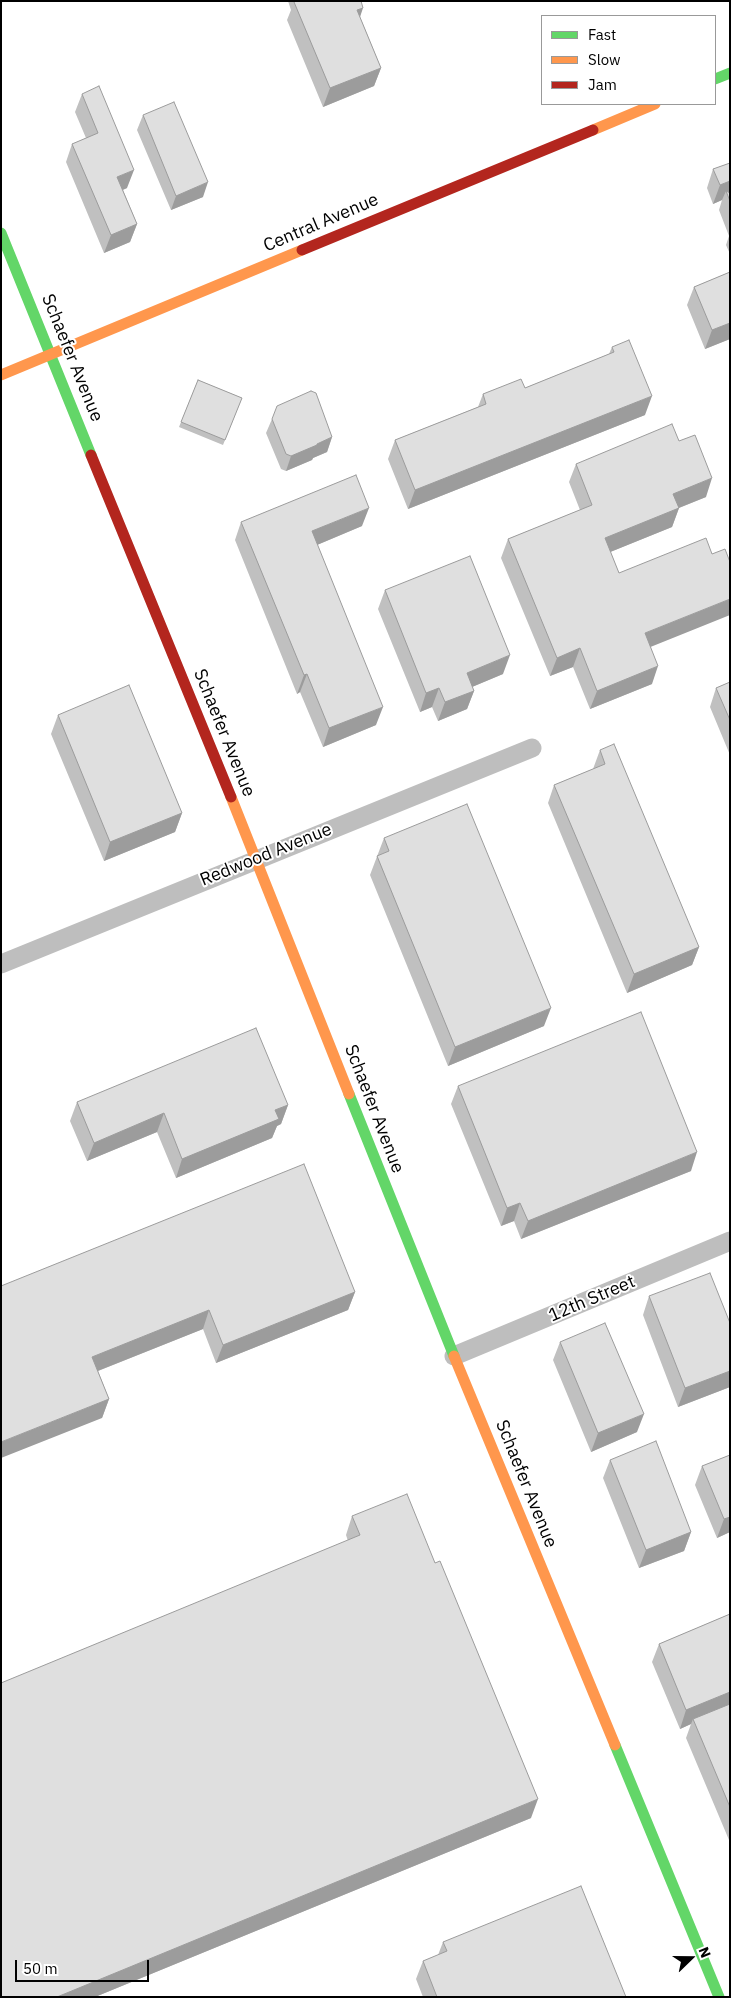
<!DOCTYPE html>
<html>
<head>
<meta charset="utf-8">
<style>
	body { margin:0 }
	#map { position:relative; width:731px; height:1998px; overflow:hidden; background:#fff; font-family:"IBM Plex Sans",sans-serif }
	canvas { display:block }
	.frame { position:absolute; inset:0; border:2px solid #000; pointer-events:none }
	.legend { position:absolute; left:541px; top:15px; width:175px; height:90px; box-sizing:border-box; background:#fff; border:1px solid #999; margin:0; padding:6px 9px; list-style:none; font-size:15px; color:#000 }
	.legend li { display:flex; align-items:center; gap:10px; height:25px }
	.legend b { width:25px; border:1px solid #999 }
	.north { position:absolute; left:666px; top:1933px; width:50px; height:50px; -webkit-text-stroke:4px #fff; paint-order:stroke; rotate:68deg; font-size:14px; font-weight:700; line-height:20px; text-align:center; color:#000 }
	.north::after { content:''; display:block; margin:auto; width:18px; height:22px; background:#000; clip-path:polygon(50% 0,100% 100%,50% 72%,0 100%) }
	.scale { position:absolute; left:15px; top:1960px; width:134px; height:22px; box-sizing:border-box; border:2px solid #000; border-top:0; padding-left:6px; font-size:15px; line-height:18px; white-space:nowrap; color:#000; -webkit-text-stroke:4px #fff; paint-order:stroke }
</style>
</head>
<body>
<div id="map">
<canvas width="731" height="1998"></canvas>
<div class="frame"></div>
<ul class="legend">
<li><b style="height:6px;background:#63d668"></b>Fast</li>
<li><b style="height:6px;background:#ff974d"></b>Slow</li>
<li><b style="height:6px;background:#b3261e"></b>Jam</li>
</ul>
<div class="north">N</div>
<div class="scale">50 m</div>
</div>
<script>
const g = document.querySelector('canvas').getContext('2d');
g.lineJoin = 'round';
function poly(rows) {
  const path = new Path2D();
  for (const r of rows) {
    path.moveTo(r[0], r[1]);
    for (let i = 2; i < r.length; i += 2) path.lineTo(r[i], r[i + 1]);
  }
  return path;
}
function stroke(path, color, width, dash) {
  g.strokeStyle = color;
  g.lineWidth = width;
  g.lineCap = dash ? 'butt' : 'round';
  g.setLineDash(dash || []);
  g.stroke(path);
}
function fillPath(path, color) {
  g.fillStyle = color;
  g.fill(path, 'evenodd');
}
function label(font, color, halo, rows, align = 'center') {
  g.font = font + ' "IBM Plex Sans",sans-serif';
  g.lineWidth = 4;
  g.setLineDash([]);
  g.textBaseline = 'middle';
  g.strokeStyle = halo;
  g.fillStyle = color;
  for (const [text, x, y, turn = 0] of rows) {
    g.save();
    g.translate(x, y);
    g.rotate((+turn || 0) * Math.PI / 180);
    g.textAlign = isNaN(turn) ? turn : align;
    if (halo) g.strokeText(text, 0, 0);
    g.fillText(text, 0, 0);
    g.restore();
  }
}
stroke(poly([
	[1,964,532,748],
	[454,1356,730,1241]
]), '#bebebe', 19);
stroke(poly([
	[715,79,730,73],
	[1,233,91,455],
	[349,1094,454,1356],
	[615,1745,719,1997]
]), '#63d668', 11);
stroke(poly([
	[593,130,655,104],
	[1,375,302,250],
	[231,797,349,1094],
	[454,1356,615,1745]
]), '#ff974d', 11);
stroke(poly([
	[302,250,593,130],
	[91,455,231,797]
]), '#b3261e', 11);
fillPath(poly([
	[288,1,361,1,360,17,381,68,374,86,323,107,287,20,291,10],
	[82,94,127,188,123,190,137,224,130,242,104,253,66,162,72,144,86,138,75,112],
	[143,115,203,197,171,210,137,130],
	[730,163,730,254,726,245,729,236,719,210,722,200,713,204,707,188,713,169],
	[730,272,730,339,705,349,687,305,694,287],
	[612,347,645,415,408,509,388,459,395,440,478,407,483,394,525,388,609,354],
	[198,380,242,398,223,445,179,427],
	[272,419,332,437,327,452,313,458,312,460,286,471,281,469,266,433],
	[679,441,706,497,679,508,672,527,610,552,651,647,652,684,590,709,573,667,550,676,501,558,508,539,580,510,569,482,576,464],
	[241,522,362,526,317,545,376,725,323,747,300,692,297,694,235,540],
	[385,590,503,674,472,687,474,691,467,709,438,721,432,707,420,712,378,609],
	[730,682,730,755,710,707,716,688],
	[58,715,182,813,175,832,104,861,51,734],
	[600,750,699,947,692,965,627,993,548,803,554,785,593,769],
	[384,838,544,1026,448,1066,370,875],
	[458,1086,691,1171,521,1239,514,1221,501,1226,451,1104],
	[77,1102,288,1105,281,1124,277,1126,272,1138,176,1178,157,1132,87,1161,70,1121],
	[1,1286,355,1292,348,1310,216,1363,203,1329,98,1371,109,1399,102,1418],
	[649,1296,730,1323,730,1387,678,1407,643,1315],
	[560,1342,637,1432,591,1452,553,1360],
	[730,1455,730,1532,717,1538,695,1485,702,1466],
	[610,1460,691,1532,684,1551,639,1568,603,1478],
	[352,1516,531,1818,95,1997,1,1997,348,1541,346,1535],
	[730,1614,730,1840,729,1840,686,1738,691,1724,680,1729,652,1662,659,1644],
	[443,1942,626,1997,423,1997,416,1979,423,1961,438,1955]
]), '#c0c0c0');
fillPath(poly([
	[363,8,357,26,357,10],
	[381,68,374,86,323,107,330,88],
	[134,170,127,188,110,195,117,177],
	[730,181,730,193,726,191,722,200,713,204,720,185],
	[208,182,203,197,171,210,176,196],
	[137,224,130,242,104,253,111,235],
	[730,323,730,339,705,349,712,330],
	[652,396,645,415,408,509,415,490],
	[332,437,327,452,313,458,312,460,286,471,291,456],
	[712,478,706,497,666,513,673,494],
	[369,508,362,526,305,550,312,531],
	[679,508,672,527,598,557,605,538],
	[730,599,730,615,638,652,645,633],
	[580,648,573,667,550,676,557,658],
	[510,655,503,674,460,692,467,673],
	[658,666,652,684,590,709,597,691],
	[307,674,300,692,297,694,304,675],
	[439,688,432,707,420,712,426,693],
	[474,691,467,709,438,721,445,702],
	[383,707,376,725,323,747,329,728],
	[182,813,175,832,104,861,110,842],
	[699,947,692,965,627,993,634,974],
	[551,1008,544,1026,448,1066,455,1047],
	[288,1105,281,1124,277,1126,272,1138,176,1178,182,1159,275,1110],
	[164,1113,157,1132,87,1161,94,1143],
	[697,1152,691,1171,521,1239,528,1221],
	[520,1203,514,1221,501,1226,507,1208],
	[355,1292,348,1310,216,1363,223,1345],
	[209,1310,203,1329,85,1376,92,1357],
	[730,1371,730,1387,678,1407,685,1388],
	[109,1399,102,1418,1,1458,1,1442],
	[644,1414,637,1432,591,1452,598,1433],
	[730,1517,730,1532,717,1538,724,1519],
	[691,1532,684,1551,639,1568,646,1550],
	[730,1692,730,1708,693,1719,691,1724,680,1729,686,1710],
	[538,1799,531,1818,95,1997,57,1997]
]), '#9c9c9c');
const building = poly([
	[296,1,361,1,363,8,357,10,381,68,330,88,294,2,296,1],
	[99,86,134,170,117,177,137,224,111,235,72,144,98,133,82,94,99,86],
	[174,102,208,182,176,196,143,115,174,102],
	[730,163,730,181,720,185,713,169,730,163],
	[726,191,730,193,730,201,726,191],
	[730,272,730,323,712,330,694,287,730,272],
	[629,340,652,396,415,490,395,440,486,404,483,394,521,379,525,388,614,352,612,347,629,340],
	[198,380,242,398,225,440,181,422,198,380],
	[311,391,316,393,332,437,317,444,317,445,291,456,286,454,272,419,277,406,311,391],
	[672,424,679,441,695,435,712,478,673,494,679,508,605,538,619,573,706,538,712,554,725,549,730,562,730,599,645,633,658,666,597,691,580,648,557,658,508,539,592,505,576,464,672,424],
	[356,475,369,508,312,531,383,707,329,728,307,674,304,675,241,522,356,475],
	[470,556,510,655,467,673,474,691,445,702,439,688,426,693,385,590,470,556],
	[730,682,730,720,716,688,730,682],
	[129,685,182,813,110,842,58,715,129,685],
	[614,744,699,947,634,974,554,785,605,764,600,750,614,744],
	[467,804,551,1008,455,1047,377,856,389,851,384,838,467,804],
	[641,1012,697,1152,528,1221,520,1203,507,1208,458,1086,641,1012],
	[256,1028,288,1105,275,1110,279,1119,182,1159,164,1113,94,1143,77,1102,256,1028],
	[304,1164,355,1292,223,1345,209,1310,92,1357,109,1399,1,1442,1,1286,304,1164],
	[710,1273,730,1323,730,1371,685,1388,649,1296,710,1273],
	[605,1323,644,1414,598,1433,560,1342,605,1323],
	[656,1441,691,1532,646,1550,610,1460,656,1441],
	[730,1455,730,1517,724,1519,702,1466,730,1455],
	[407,1494,435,1563,440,1561,538,1799,57,1997,1,1997,1,1683,360,1535,352,1516,407,1494],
	[730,1614,730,1692,686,1710,659,1644,730,1614],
	[730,1704,730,1807,693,1719,730,1704],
	[581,1886,626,1997,437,1997,423,1961,447,1951,443,1942,581,1886]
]);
fillPath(building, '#dfdfdf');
stroke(building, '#9c9c9c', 1);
label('18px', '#000', '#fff', [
	["Central Avenue",321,223,-23],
	["Schaefer Avenue",72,358,68],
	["Schaefer Avenue",224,733,68],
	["Redwood Avenue",266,855,-22],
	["Schaefer Avenue",374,1109,69],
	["12th Street",592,1299,-23],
	["Schaefer Avenue",526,1484,68]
]);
</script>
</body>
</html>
